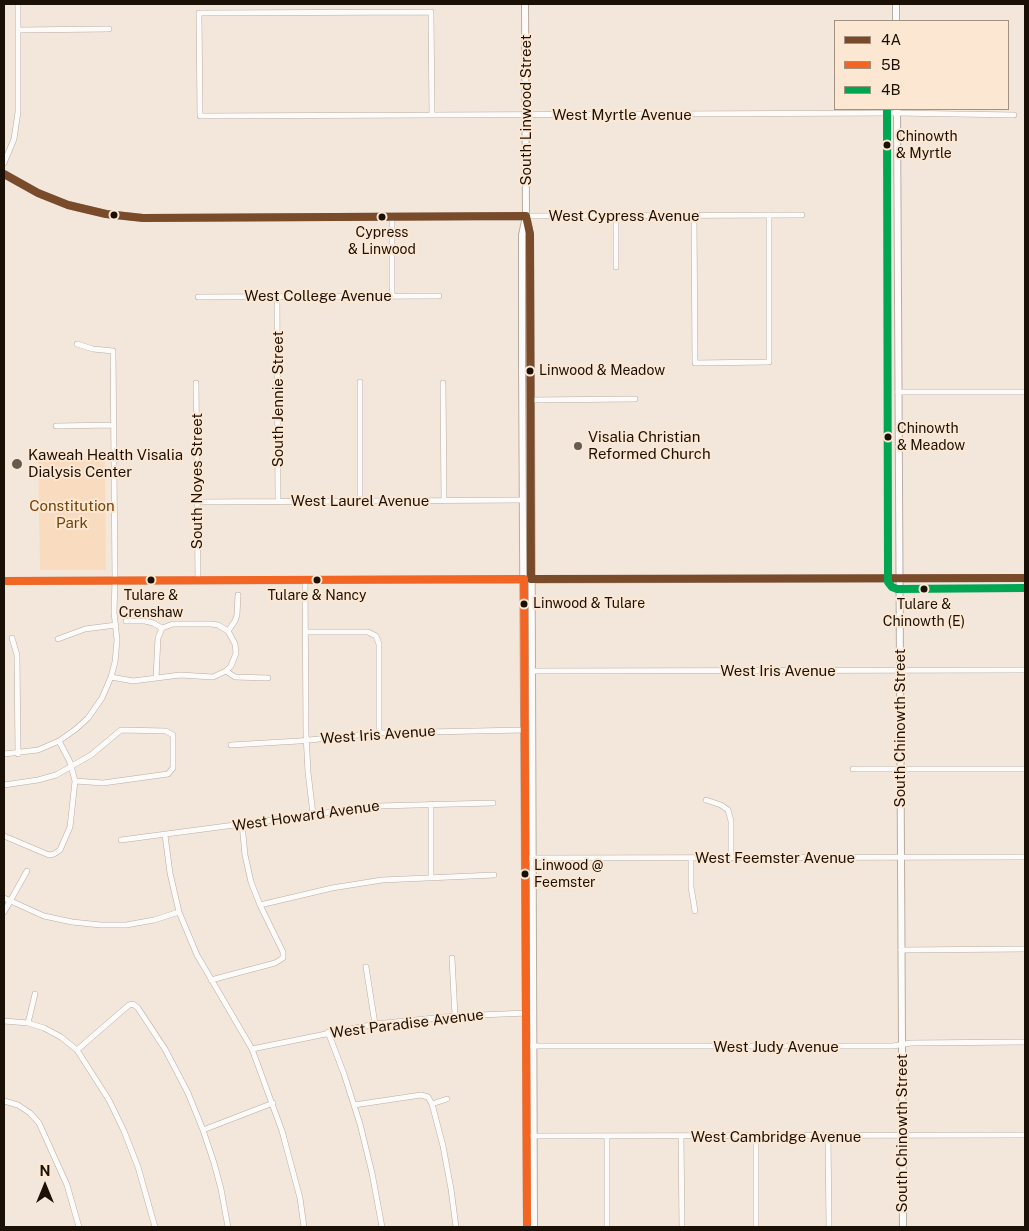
<!DOCTYPE html>
<html>
<head>
<meta charset="utf-8">
<style>
	body { margin:0 }
	#map { position:relative; width:1029px; height:1231px; overflow:hidden; background:#f3e7dc; font-family:"Public Sans",sans-serif }
	canvas { display:block }
	.frame { position:absolute; inset:0; border:5px solid #1b1005; pointer-events:none }
	.legend { position:absolute; left:834px; top:20px; width:175px; height:90px; box-sizing:border-box; background:#fce7d3; border:1px solid #a29181; margin:0; padding:6px 9px; list-style:none; font-size:15px; color:#1b1005 }
	.legend li { display:flex; align-items:center; gap:10px; height:25px }
	.legend b { width:25px; border:1px solid #a29181 }
	.north { position:absolute; left:20px; top:1161px; width:50px; height:50px; -webkit-text-stroke:4px #fce7d3; paint-order:stroke; rotate:0deg; font-size:14px; font-weight:700; line-height:20px; text-align:center; color:#1b1005 }
	.north::after { content:''; display:block; margin:auto; width:18px; height:22px; background:#1b1005; clip-path:polygon(50% 0,100% 100%,50% 72%,0 100%) }
</style>
</head>
<body>
<div id="map">
<canvas width="1029" height="1231"></canvas>
<div class="frame"></div>
<ul class="legend">
<li><b style="height:6px;background:#7a4b2a"></b>4A</li>
<li><b style="height:6px;background:#f26522"></b>5B</li>
<li><b style="height:6px;background:#00a651"></b>4B</li>
</ul>
<div class="north">N</div>
</div>
<script>
const g = document.querySelector('canvas').getContext('2d');
g.lineJoin = 'round';
function fillPath(path, color) {
  g.fillStyle = color;
  g.fill(path, 'evenodd');
}
function poly(rows) {
  const path = new Path2D();
  for (const r of rows) {
    path.moveTo(r[0], r[1]);
    for (let i = 2; i < r.length; i += 2) path.lineTo(r[i], r[i + 1]);
  }
  return path;
}
function stroke(path, color, width, dash) {
  g.strokeStyle = color;
  g.lineWidth = width;
  g.lineCap = dash ? 'butt' : 'round';
  g.setLineDash(dash || []);
  g.stroke(path);
}
function label(font, color, halo, rows, align = 'center') {
  g.font = font + ' "Public Sans",sans-serif';
  g.lineWidth = 4;
  g.setLineDash([]);
  g.textBaseline = 'middle';
  g.strokeStyle = halo;
  g.fillStyle = color;
  for (const [text, x, y, turn = 0] of rows) {
    g.save();
    g.translate(x, y);
    g.rotate((+turn || 0) * Math.PI / 180);
    g.textAlign = isNaN(turn) ? turn : align;
    if (halo) g.strokeText(text, 0, 0);
    g.fillText(text, 0, 0);
    g.restore();
  }
}
fillPath(poly([
	[105,458,106,570,40,570,38,459]
]), '#f9dcc0');
const minor = poly([
	[18,30,109,29],
	[432,115,431,12,199,13,200,116,897,113,1014,115],
	[4,163,14,139,18,112,18,4],
	[526,216,802,215],
	[694,216,695,363,769,362,769,215],
	[392,217,392,296],
	[616,267,616,216],
	[277,296,278,501],
	[198,297,439,296],
	[360,382,360,501],
	[196,383,198,580],
	[443,383,444,501],
	[898,392,1025,392],
	[531,400,635,399],
	[56,426,114,425],
	[197,502,523,500],
	[305,579,306,734,308,772,313,814],
	[126,621,145,621,153,623,162,628,173,624,211,624,218,625,228,631],
	[306,632,368,632,376,636,379,644,379,733],
	[12,638,17,655,18,754],
	[58,639,85,629,116,625],
	[226,671,231,666,236,653,235,644,228,631,235,621,237,615,238,595],
	[532,671,1025,670],
	[111,677,133,681,180,675,213,677,226,671,235,677,268,678],
	[156,678,158,638,162,628],
	[231,745,299,741,379,733,524,730],
	[4,754,38,750,59,741,76,729,88,718,102,698,111,677,115,662,117,640,114,612,115,580,113,351,93,349,77,344],
	[853,769,1025,769],
	[4,785,38,780,56,775,91,755,121,730,166,731,173,735,173,768,168,774,103,783,75,781],
	[706,800,721,805,728,810,731,821,731,858],
	[165,835,170,873,179,912,197,955,252,1049,282,1131,300,1198,304,1227],
	[4,836,49,855,54,854,60,850,70,827,75,781,70,762,59,741],
	[121,840,378,806,493,803],
	[530,858,1025,857],
	[691,858,691,887,695,911],
	[431,877,431,804],
	[4,898,44,916,72,922,101,925,126,925,154,920,179,912],
	[260,905,332,888,382,880,494,875],
	[4,912,27,871],
	[901,950,1025,949],
	[452,958,455,1016],
	[366,967,375,1024],
	[211,980,275,963,283,958,283,952,260,905,251,882,245,855,242,824],
	[4,1021,28,1023,44,1028,61,1037,77,1050,109,1100,124,1131,138,1167,155,1227],
	[28,1023,35,994],
	[328,1032,344,1074,360,1124,372,1173,382,1227],
	[531,1046,893,1046,911,1043,1025,1042],
	[252,1049,375,1024,455,1016,528,1013],
	[77,1050,129,1005,133,1004,138,1008,165,1049,188,1093,203,1130,214,1163,221,1189,228,1227],
	[4,1101,18,1105,30,1113,39,1123,67,1185,79,1227],
	[432,1104,443,1146,451,1189,456,1227],
	[354,1105,421,1095,428,1097,432,1104,447,1099],
	[203,1130,273,1103],
	[532,1136,1025,1135],
	[828,1136,829,1227],
	[607,1137,607,1227],
	[681,1137,682,1227],
	[756,1137,756,1227]
]);
const tertiary = poly([
	[525,4,526,216,522,235,522,362,527,1227],
	[896,21,896,4],
	[897,109,903,1227],
	[4,174,38,193,68,205,106,214,143,218,526,216],
	[527,220,530,234,531,400,534,1227],
	[4,581,1025,578]
]);
stroke(minor, '#b8ada2', 6);
stroke(tertiary, '#b8ada2', 8);
stroke(minor, '#fdfbfa', 5);
stroke(tertiary, '#fdfbfa', 6);
stroke(poly([
	[4,174,38,193,68,205,106,214,143,218,526,216,530,234,531,579,1025,578]
]), '#7a4b2a', 8);
stroke(poly([
	[4,581,524,579,527,1227]
]), '#f26522', 8);
stroke(poly([
	[887,109,888,582,892,587,897,589,1025,588]
]), '#00a651', 8);
for (const [x, y, r, color] of [
	[887,145,4.5,"#1b1005"],
	[114,215,4.5,"#1b1005"],
	[382,217,4.5,"#1b1005"],
	[530,371,4.5,"#1b1005"],
	[888,437,4.5,"#1b1005"],
	[578,446,5,"#675b50"],
	[17,464,6,"#675b50"],
	[151,580,4.5,"#1b1005"],
	[317,580,4.5,"#1b1005"],
	[924,589,4.5,"#1b1005"],
	[524,604,4.5,"#1b1005"],
	[525,874,4.5,"#1b1005"]
]) {
  const dot = new Path2D();
  dot.arc(x, y, r, 0, 2 * Math.PI);
  g.fillStyle = color;
  g.fill(dot);
  stroke(dot, '#fce7d3', 2);
}
label('14px', '#1b1005', '#fce7d3', [
	["Chinowth",896,137],
	["& Myrtle",896,154],
	["Cypress",382,233,"center"],
	["& Linwood",382,250,"center"],
	["Linwood & Meadow",539,371],
	["Chinowth",897,429],
	["& Meadow",897,446],
	["Tulare &",151,596,"center"],
	["Crenshaw",151,613,"center"],
	["Tulare & Nancy",317,596,"center"],
	["Linwood & Tulare",533,604],
	["Tulare &",924,605,"center"],
	["Chinowth (E)",924,622,"center"],
	["Linwood @",534,866],
	["Feemster",534,883]
], 'left');
label('15px', '#1b1005', '#fce7d3', [
	["South Linwood Street",526,110,-90],
	["West Myrtle Avenue",622,115],
	["West Cypress Avenue",624,216],
	["West College Avenue",318,296],
	["South Jennie Street",278,399,-90],
	["South Noyes Street",197,481,-90],
	["West Laurel Avenue",360,501],
	["West Iris Avenue",778,671],
	["South Chinowth Street",900,728,-90],
	["West Iris Avenue",378,735,-4],
	["West Howard Avenue",306,816,-8],
	["West Feemster Avenue",775,858],
	["West Paradise Avenue",407,1024,-7],
	["West Judy Avenue",776,1047],
	["South Chinowth Street",902,1133,-90],
	["West Cambridge Avenue",776,1137]
]);
label('15px', '#1b1005', '#fce7d3', [
	["Visalia Christian",588,437],
	["Reformed Church",588,454],
	["Kaweah Health Visalia",28,455],
	["Dialysis Center",28,472]
], 'left');
label('15px', '#72450d', '#fce7d3', [
	["Constitution",72,506],
	["Park",72,523]
]);
</script>
</body>
</html>
